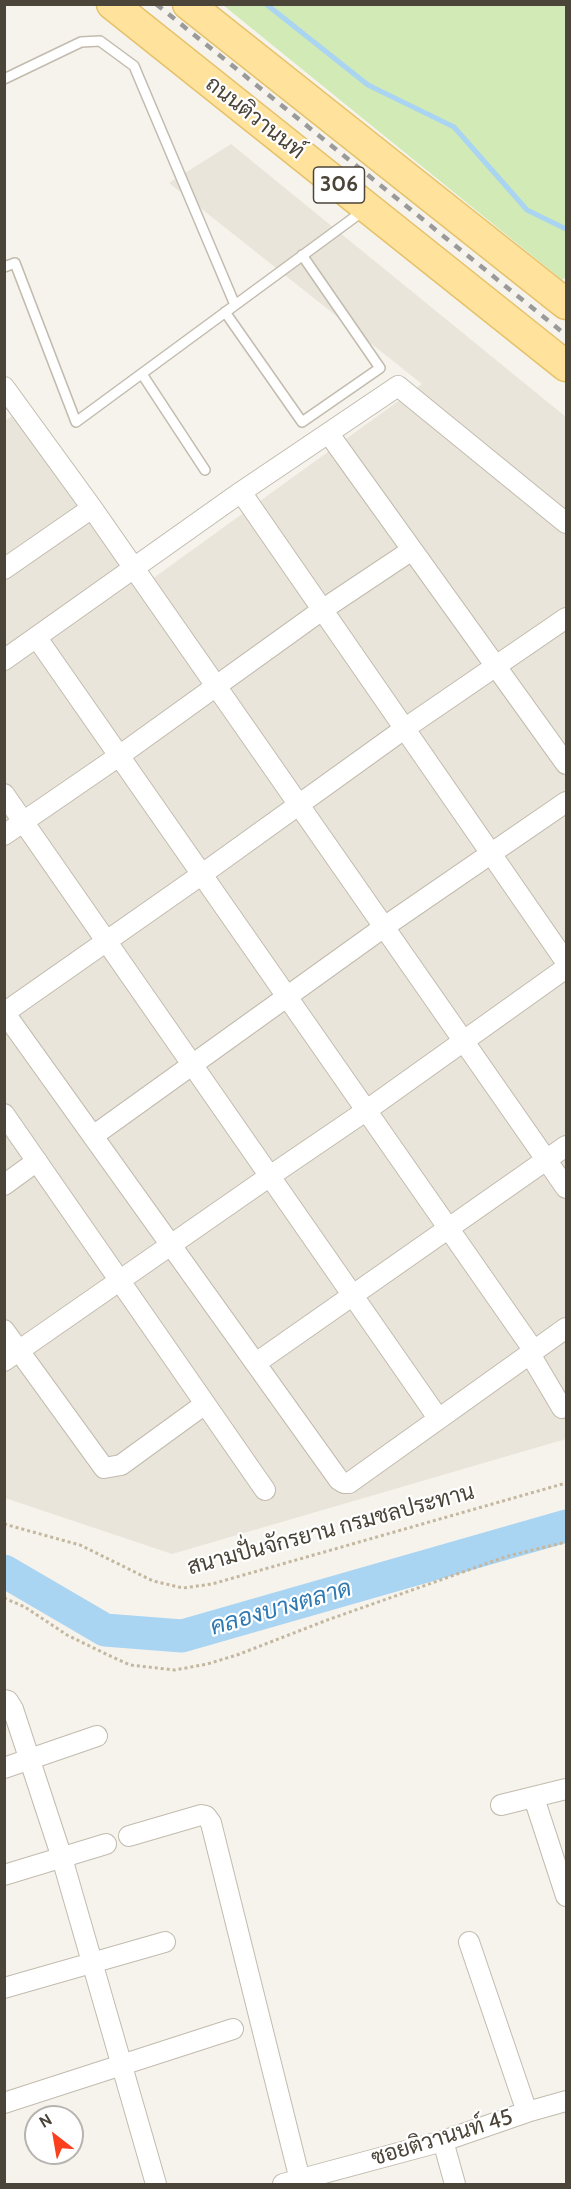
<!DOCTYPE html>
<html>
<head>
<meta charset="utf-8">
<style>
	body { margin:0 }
	#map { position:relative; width:571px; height:2189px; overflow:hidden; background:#f6f3ec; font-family:Cabin,sans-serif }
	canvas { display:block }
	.frame { position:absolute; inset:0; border:6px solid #4b4439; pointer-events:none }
	.north { position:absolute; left:24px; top:2105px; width:60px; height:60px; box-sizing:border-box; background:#fff; border:2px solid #b7b4b0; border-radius:50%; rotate:329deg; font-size:16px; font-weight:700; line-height:24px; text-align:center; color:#4b4439 }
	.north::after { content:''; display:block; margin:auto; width:21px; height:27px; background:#fc3f1d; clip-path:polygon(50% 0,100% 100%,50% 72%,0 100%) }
</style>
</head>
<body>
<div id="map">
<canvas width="571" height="2189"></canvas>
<div class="frame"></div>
<div class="north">N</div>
</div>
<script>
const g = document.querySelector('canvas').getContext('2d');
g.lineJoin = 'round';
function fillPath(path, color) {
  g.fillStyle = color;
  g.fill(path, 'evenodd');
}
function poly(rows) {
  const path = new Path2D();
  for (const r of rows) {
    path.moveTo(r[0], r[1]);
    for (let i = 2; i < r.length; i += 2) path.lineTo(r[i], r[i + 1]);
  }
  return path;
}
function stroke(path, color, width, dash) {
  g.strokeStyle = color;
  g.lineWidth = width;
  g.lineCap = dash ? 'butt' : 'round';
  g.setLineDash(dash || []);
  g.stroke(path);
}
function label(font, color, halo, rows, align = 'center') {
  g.font = font + ' Cabin,Sarabun,sans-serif';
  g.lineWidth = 4.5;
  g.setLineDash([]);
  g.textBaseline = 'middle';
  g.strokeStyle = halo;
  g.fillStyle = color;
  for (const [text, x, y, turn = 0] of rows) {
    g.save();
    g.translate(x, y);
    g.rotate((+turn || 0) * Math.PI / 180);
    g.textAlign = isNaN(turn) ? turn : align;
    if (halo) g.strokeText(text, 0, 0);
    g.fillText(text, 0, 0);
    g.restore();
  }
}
fillPath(poly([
	[231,144,566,417,566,1439,172,1554,5,1498,5,421,16,413,141,587,422,384,169,183]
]), '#eae5da');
fillPath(poly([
	[223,5,566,5,566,277,562,280]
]), '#d2eab5');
stroke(poly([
	[266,4,368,85,454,127,527,210,566,229]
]), '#a9d4f2', 5);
stroke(poly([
	[4,1571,105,1630,182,1636,566,1526]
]), '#a9d4f2', 33);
const lane = poly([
	[4,79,81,42,100,41,134,66,235,305],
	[4,267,15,263,76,422,363,211],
	[225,312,302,422,380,368,302,255],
	[142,374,205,470]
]);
const street = poly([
	[4,387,92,508,566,1188],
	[329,434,566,764],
	[241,492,566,962],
	[4,569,92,508],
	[37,638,534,1351],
	[4,660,241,492,398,386,566,523],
	[4,794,438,1418],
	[4,835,119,756,322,610,412,550],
	[4,1012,339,1480,344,1483,349,1483,566,1328],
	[4,1013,201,875,404,729,566,618],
	[4,1114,265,1490],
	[93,1136,384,927,566,802],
	[4,1185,37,1161],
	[4,1330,104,1468,121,1465,205,1404],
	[530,1354,562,1408],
	[4,1361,270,1176,367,1110,566,968],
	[256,1363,566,1146],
	[4,1700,8,1701,13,1709,62,1858,156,2184],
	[4,1768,97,1736],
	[534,1798,566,1896],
	[501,1805,566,1789],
	[129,1836,201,1815,206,1816,211,1823,300,2180],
	[4,1875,106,1844],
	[469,1942,527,2112],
	[4,1988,165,1942],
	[4,2103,233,2029],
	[443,2141,455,2184],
	[283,2184,443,2141,527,2112,566,2101]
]);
const primary = poly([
	[112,4,566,366],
	[188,4,566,304]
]);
stroke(lane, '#c2bbae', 12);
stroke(street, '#c2bbae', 22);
stroke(primary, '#e6c16a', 33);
stroke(poly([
	[4,1524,80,1545,153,1581,183,1588,212,1584,566,1483],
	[4,1598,25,1607,67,1635,108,1655,130,1665,175,1670,207,1664,237,1655,330,1619,508,1556,566,1542]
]), '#c4b79f', 3, [3, 3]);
stroke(lane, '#fff', 9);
stroke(street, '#fff', 20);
stroke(primary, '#ffe39c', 30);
stroke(poly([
	[156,4,566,335]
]), '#9a9a9a', 4.5, [8, 8]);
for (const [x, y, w] of [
	[339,185,51]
]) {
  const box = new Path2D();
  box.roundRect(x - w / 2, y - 18, w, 36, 4.5);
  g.fillStyle = '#fff';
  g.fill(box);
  stroke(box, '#4b4439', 1.5);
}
label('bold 21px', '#4b4439', null, [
	["306",339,185]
]);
label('22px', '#4b4439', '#fff', [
	["ถนนติวานนท์",255,118,38],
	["สนามปั่นจักรยาน กรมชลประทาน",331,1530,-15],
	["ซอยติวานนท์ 45",442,2138,-17]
]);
label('italic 24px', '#2e7ab2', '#fff', [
	["คลองบางตลาด",281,1608,-16]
]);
</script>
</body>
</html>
